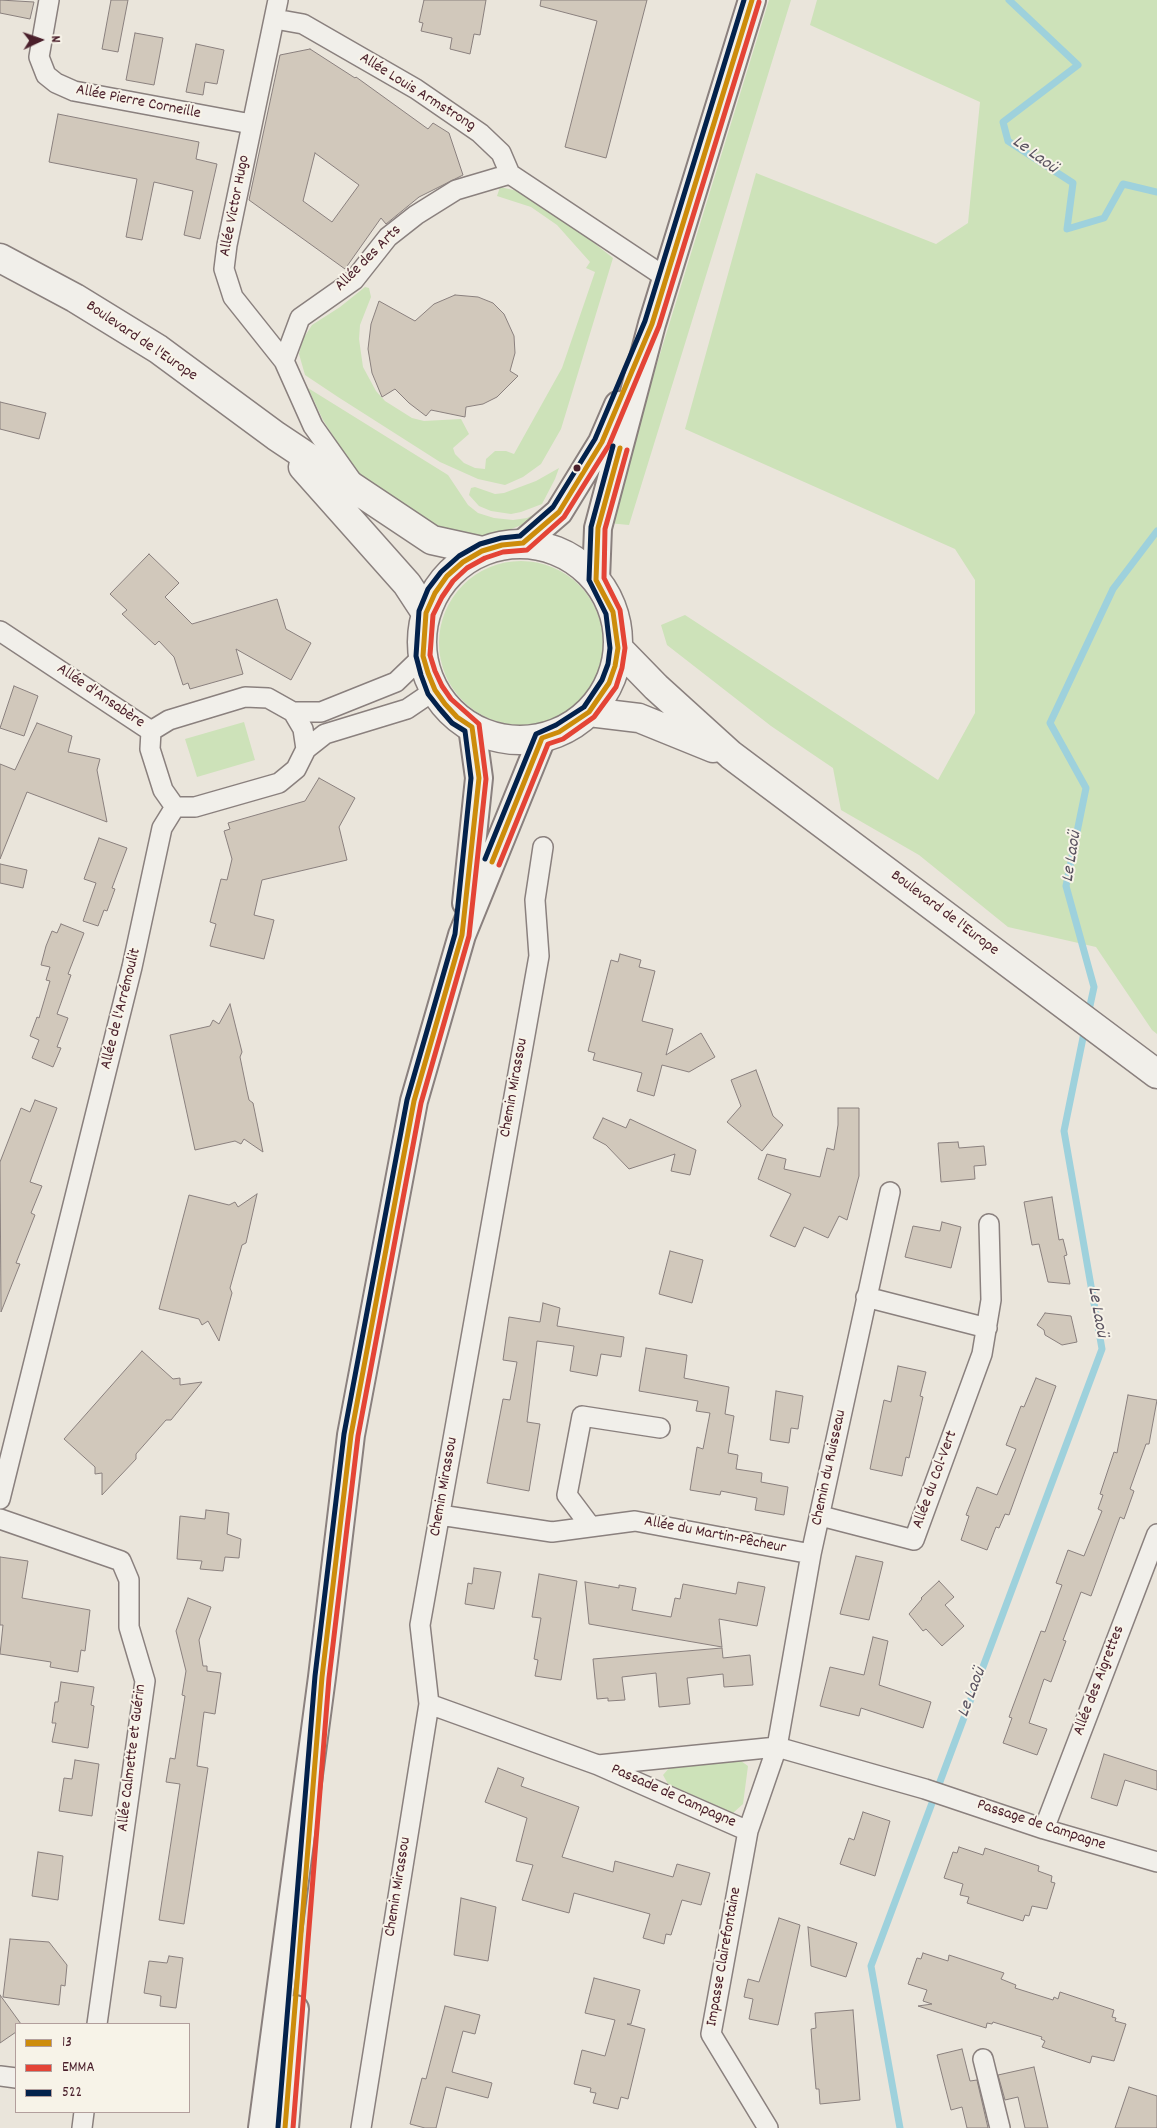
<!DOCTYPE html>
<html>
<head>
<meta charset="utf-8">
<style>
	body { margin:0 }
	#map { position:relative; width:1157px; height:2128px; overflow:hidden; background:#eae5db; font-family:Dekko,sans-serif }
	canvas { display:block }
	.legend { position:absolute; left:15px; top:2023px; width:175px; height:90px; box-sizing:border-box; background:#f7f3e8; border:1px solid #b29e9c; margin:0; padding:6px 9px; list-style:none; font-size:15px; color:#4a1f2b }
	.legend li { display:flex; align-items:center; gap:10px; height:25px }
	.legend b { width:25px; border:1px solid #b29e9c }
	.north { position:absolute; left:15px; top:15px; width:50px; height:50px; -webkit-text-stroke:4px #f7f3e8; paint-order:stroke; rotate:87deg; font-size:14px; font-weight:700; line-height:20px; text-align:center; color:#4a1f2b }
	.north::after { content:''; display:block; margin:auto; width:18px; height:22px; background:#4a1f2b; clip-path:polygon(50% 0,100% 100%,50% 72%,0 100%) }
</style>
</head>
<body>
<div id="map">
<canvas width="1157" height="2128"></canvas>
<ul class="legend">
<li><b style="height:6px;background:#cd8c0b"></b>13</li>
<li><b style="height:6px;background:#e44436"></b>EMMA</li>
<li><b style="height:6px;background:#03224c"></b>522</li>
</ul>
<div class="north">N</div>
</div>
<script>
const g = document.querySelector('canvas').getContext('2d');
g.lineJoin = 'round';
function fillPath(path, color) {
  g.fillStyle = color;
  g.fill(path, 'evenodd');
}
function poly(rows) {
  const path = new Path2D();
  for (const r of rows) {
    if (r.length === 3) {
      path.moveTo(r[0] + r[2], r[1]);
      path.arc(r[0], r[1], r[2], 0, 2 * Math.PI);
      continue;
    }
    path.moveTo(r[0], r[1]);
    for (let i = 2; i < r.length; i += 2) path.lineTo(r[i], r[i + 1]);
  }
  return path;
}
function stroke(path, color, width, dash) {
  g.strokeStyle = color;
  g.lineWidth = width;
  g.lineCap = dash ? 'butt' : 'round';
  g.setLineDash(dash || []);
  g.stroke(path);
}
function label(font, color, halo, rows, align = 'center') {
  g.font = font + ' Dekko,sans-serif';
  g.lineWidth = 4;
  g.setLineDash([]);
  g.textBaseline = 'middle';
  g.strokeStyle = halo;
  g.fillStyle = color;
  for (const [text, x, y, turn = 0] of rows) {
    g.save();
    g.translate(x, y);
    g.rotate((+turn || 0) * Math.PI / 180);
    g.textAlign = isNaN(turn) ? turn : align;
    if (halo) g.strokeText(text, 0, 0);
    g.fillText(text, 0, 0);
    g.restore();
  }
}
fillPath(poly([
	[769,0,791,0,629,525,608,523],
	[817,0,1157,0,1157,1034,1152,1030,1096,947,1008,927,919,855,841,810,833,768,771,726,667,645,661,625,685,615,938,780,975,713,975,580,955,549,685,429,756,173,936,244,968,223,980,102,810,25],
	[500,187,522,192,565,220,613,258,561,429,541,464,523,477,505,485,478,479,440,462,338,397,305,375,299,354,303,339,312,325,340,307,365,287,369,288,371,297,360,325,359,339,363,367,376,391,385,401,412,418,424,421,461,419,469,434,453,448,455,454,464,463,475,468,485,469,486,459,495,451,506,451,514,454,562,368,595,272,586,268,590,262,557,225,531,207,497,196],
	[308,388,448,475,468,505,478,513,494,518,513,520,527,518,541,511,532,521,501,533,478,538,445,535,367,482,356,472,323,420],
	[559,468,555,479,542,504,521,512,511,514,491,511,479,506,469,495,471,488,475,487,495,494,504,493,536,481],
	[521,643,82],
	[244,722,255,760,197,777,185,739],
	[741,1761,748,1766,743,1804,733,1813,668,1784,663,1775,670,1767]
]), '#cde2b9');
stroke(poly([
	[1009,0,1078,65,1003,122,1008,141,1073,183,1067,229,1104,218,1123,184,1157,192],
	[1088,1015,1094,987,1066,886,1086,788,1050,723,1113,589,1157,531],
	[900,2128,871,1966,1102,1349,1064,1131,1085,1028]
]), '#9ed1dc', 7);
const building = poly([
	[0,0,34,2,30,19,0,13,0,0],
	[111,0,128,0,118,52,102,49,111,0],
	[424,0,486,0,480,35,474,34,470,54,450,49,452,38,421,31,423,23,419,22,424,0],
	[541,0,647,0,606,158,565,147,597,21,540,6,541,0],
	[135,33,163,38,154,85,126,80,135,33],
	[196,44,224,50,217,84,205,82,203,95,186,92,196,44],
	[310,49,355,78,356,77,428,129,433,123,449,133,463,175,419,197,386,224,381,218,345,269,249,200,280,55,310,49],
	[315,153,359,185,332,222,303,201,315,153],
	[58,114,199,142,196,159,217,164,200,239,184,235,193,191,154,182,142,240,126,237,137,179,49,162,58,114],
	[455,295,478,297,493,303,504,314,514,336,515,353,510,371,518,376,497,397,483,404,466,407,465,417,431,410,426,416,409,403,395,389,382,397,372,373,368,349,371,324,379,301,415,321,434,304,455,295],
	[0,402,46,413,39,439,0,429,0,402],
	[149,554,179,583,165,597,192,624,277,599,286,629,311,643,291,680,236,649,243,674,190,689,188,683,183,685,174,657,159,641,155,645,122,614,127,610,110,594,149,554],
	[14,686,38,696,24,736,0,728,14,686],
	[37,723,72,736,68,752,100,759,97,770,107,822,27,792,0,859,0,764,15,770,37,723],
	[319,778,355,798,339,827,347,860,262,880,254,915,274,920,264,959,210,946,216,924,210,922,221,879,227,880,232,859,224,831,230,829,228,823,305,801,319,778],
	[99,838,127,848,112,888,115,889,107,911,104,910,98,926,83,921,96,883,84,879,99,838],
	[0,864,27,870,23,888,0,883,0,864],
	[61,924,84,933,68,974,71,975,57,1014,68,1018,57,1047,61,1048,53,1067,32,1058,39,1040,30,1036,37,1017,39,1018,50,981,46,980,50,967,41,965,46,946,52,931,57,933,61,924],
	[620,954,641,960,639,967,655,971,642,1021,673,1029,666,1055,701,1033,715,1057,689,1072,662,1065,654,1096,637,1091,642,1073,593,1060,595,1053,588,1051,611,960,618,962,620,954],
	[230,1004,242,1052,240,1057,247,1091,249,1100,253,1103,263,1152,244,1139,241,1144,235,1141,195,1150,170,1035,210,1026,213,1020,219,1024,230,1004],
	[756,1070,773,1116,783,1125,762,1151,727,1122,741,1106,731,1080,756,1070],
	[35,1100,57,1108,30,1182,42,1186,31,1213,35,1215,16,1263,20,1264,1,1312,0,1162,21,1108,30,1112,35,1100],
	[838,1108,859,1108,859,1176,847,1220,839,1216,828,1238,804,1227,795,1247,770,1236,791,1194,758,1179,767,1154,786,1159,784,1169,820,1177,827,1148,834,1150,838,1125,838,1108],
	[603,1118,626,1128,630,1119,696,1150,690,1175,671,1171,675,1154,629,1169,606,1145,593,1138,603,1118],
	[958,1142,959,1148,984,1146,986,1165,974,1166,975,1179,941,1182,938,1143,958,1142],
	[257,1194,246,1243,242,1245,230,1288,232,1293,219,1341,208,1321,202,1325,199,1319,159,1309,189,1195,229,1205,235,1202,238,1207,257,1194],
	[1052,1197,1059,1240,1063,1239,1067,1255,1064,1256,1070,1284,1048,1282,1039,1244,1032,1245,1024,1202,1052,1197],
	[942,1222,961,1227,951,1268,905,1257,913,1226,940,1231,942,1222],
	[670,1251,703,1260,692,1303,659,1294,670,1251],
	[543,1303,560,1308,557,1326,624,1337,621,1357,601,1354,597,1376,570,1371,574,1346,537,1341,527,1422,540,1424,529,1491,487,1483,503,1399,510,1400,517,1362,503,1360,509,1317,540,1322,543,1303],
	[1045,1313,1071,1316,1077,1342,1062,1345,1045,1335,1044,1330,1037,1325,1045,1313],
	[646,1348,687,1355,684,1378,729,1387,725,1414,734,1416,728,1453,738,1455,736,1469,762,1473,761,1482,788,1487,784,1515,755,1510,757,1498,721,1491,720,1495,690,1490,697,1447,703,1449,710,1413,696,1411,698,1401,639,1391,646,1348],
	[142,1351,173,1379,180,1378,180,1385,202,1382,171,1420,166,1420,136,1454,136,1459,102,1495,102,1473,95,1474,95,1467,64,1439,142,1351],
	[898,1366,926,1372,920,1396,923,1397,909,1458,906,1457,902,1476,870,1469,884,1400,891,1402,898,1366],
	[1036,1378,1056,1386,1009,1515,1005,1514,999,1528,996,1527,987,1550,961,1540,969,1516,966,1515,977,1487,997,1495,1016,1449,1006,1445,1021,1406,1024,1407,1036,1378],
	[776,1391,803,1396,798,1429,791,1428,789,1443,770,1440,776,1391],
	[1128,1395,1157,1400,1149,1444,1146,1444,1130,1489,1134,1491,1124,1519,1120,1517,1091,1596,1081,1592,1063,1640,1066,1641,1051,1682,1044,1679,1029,1723,1047,1729,1037,1755,1003,1743,1012,1718,1009,1717,1041,1631,1045,1632,1062,1585,1056,1583,1068,1550,1084,1556,1102,1511,1098,1509,1103,1495,1100,1494,1114,1452,1117,1453,1128,1395],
	[206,1510,229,1513,227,1534,241,1539,239,1558,225,1557,223,1571,200,1569,202,1561,177,1559,180,1516,205,1519,206,1510],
	[856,1556,883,1562,869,1620,840,1614,856,1556],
	[0,1557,28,1561,22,1598,90,1610,85,1651,81,1650,78,1672,50,1667,51,1662,0,1654,3,1625,0,1625,0,1557],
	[474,1568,501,1572,494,1609,465,1604,468,1583,472,1584,474,1568],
	[539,1574,577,1581,561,1680,535,1676,538,1660,534,1659,541,1618,532,1617,539,1574],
	[939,1581,954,1597,945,1605,964,1626,942,1646,926,1629,923,1631,909,1614,922,1599,921,1598,939,1581],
	[585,1582,619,1588,619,1585,636,1588,632,1610,671,1617,675,1598,680,1599,683,1584,736,1594,738,1582,765,1587,757,1626,719,1619,722,1647,589,1624,585,1582],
	[188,1598,211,1607,199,1640,203,1666,207,1666,207,1671,221,1673,215,1714,204,1712,197,1766,208,1768,184,1924,159,1920,180,1784,166,1782,170,1758,175,1759,185,1696,182,1695,186,1671,176,1631,188,1598],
	[873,1637,888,1641,879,1685,931,1702,923,1728,861,1708,859,1716,820,1706,830,1667,864,1675,873,1637],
	[722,1648,723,1658,750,1655,753,1685,724,1687,723,1674,687,1678,690,1704,659,1707,656,1673,622,1677,625,1700,608,1701,608,1698,597,1699,593,1659,722,1648],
	[61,1682,94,1687,91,1705,94,1706,88,1748,52,1742,56,1723,52,1723,55,1702,58,1702,61,1682],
	[1104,1754,1157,1771,1157,1790,1125,1780,1117,1806,1091,1798,1104,1754],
	[75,1760,99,1764,92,1816,59,1811,64,1778,72,1779,75,1760],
	[498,1768,524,1778,521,1786,579,1807,562,1857,613,1872,615,1861,673,1877,677,1864,710,1873,701,1905,682,1900,671,1935,666,1934,664,1944,643,1938,650,1914,574,1893,569,1913,522,1900,533,1865,516,1861,527,1818,485,1802,498,1768],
	[863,1812,890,1821,875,1876,840,1864,849,1838,854,1840,863,1812],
	[959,1847,983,1855,985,1848,1039,1866,1038,1871,1052,1876,1051,1882,1055,1883,1047,1909,1032,1906,1029,1916,1025,1915,1023,1921,967,1903,969,1897,960,1895,963,1884,944,1878,953,1852,957,1853,959,1847],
	[38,1852,63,1856,58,1900,32,1896,38,1852],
	[461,1898,496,1907,488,1961,454,1955,461,1898],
	[779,1918,800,1925,778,2025,749,2019,753,1999,744,1997,748,1979,759,1982,779,1918],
	[808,1927,857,1943,846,1977,811,1966,808,1927],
	[10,1939,49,1942,67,1965,65,1986,61,1985,59,2005,3,1997,10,1939],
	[923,1953,948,1961,949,1955,1004,1973,1001,1979,1016,1985,1015,1988,1053,2000,1054,1997,1058,1999,1060,1992,1114,2010,1112,2017,1116,2018,1115,2021,1126,2024,1114,2061,1092,2056,1090,2063,1042,2047,1045,2041,1041,2039,1042,2037,993,2022,992,2024,987,2023,986,2028,918,2006,932,2004,923,2001,927,1990,908,1984,917,1958,921,1959,923,1953],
	[169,1956,183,1958,176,2008,160,2006,161,1996,144,1993,149,1961,167,1963,169,1956],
	[594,1978,640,1990,631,2024,627,2024,645,2029,628,2099,621,2097,618,2109,593,2103,596,2093,590,2092,591,2088,574,2084,582,2050,605,2056,615,2020,585,2013,594,1978],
	[0,1995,21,2024,16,2024,16,2032,0,2043,0,1995],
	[445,2006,480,2015,475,2034,463,2031,452,2072,492,2083,488,2098,446,2087,436,2128,425,2128,410,2124,422,2078,426,2079,445,2006],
	[853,2010,860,2100,820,2104,819,2089,816,2089,812,2043,811,2029,816,2028,815,2013,853,2010],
	[962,2049,970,2081,977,2080,988,2128,967,2128,962,2107,951,2110,937,2055,962,2049],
	[1034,2067,1048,2128,1025,2128,1018,2097,1005,2100,998,2075,1034,2067],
	[1129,2087,1157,2096,1157,2128,1115,2128,1129,2087]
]);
fillPath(building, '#d1c8bb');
stroke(building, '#8a807e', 1);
const minor = poly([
	[49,0,39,57,46,75,56,83,74,91,251,124],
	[278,0,227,245,224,269,233,297,284,361,313,426,352,481],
	[275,19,303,24,416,89,480,133,501,153,510,174,665,277],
	[284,361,300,318,354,280,388,237,416,215,456,190,510,174],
	[0,631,151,731],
	[293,712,303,729,306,749],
	[151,731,169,720,245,697,268,698,293,712,321,712,396,682,423,656],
	[151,731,150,749,163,790,175,807],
	[175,807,195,807,279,783,296,769,306,749,325,734,407,709,435,690],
	[866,1297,987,1328],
	[0,1499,132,967,162,828,175,807],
	[440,1515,552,1532,635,1521,811,1554],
	[821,1516,914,1540,982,1354,991,1300,989,1224],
	[0,1519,121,1561,129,1580,129,1627,145,1681,97,2024],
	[591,1527,567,1495,582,1416,660,1428],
	[429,1704,598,1765,777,1747,925,1789,1044,1829,1157,1862],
	[598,1765,748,1831,777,1747,811,1554,890,1192],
	[1044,1829,1157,1534],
	[748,1831,711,2034,768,2128],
	[983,2059,1000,2128],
	[0,2076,16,2078],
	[82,2128,84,2112],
	[361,2128,429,1704,420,1625,539,956,535,900,543,847]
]);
const secondary = poly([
	[523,543,559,512,602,442,618,405],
	[596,580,598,528,652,324,752,0],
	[466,903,479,778,472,727],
	[262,2128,322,1677,351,1435,414,1101,462,935,542,738],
	[285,2128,295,2009]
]);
const primary = poly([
	[0,258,75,298,158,349,276,436,432,540,482,551],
	[303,467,407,584,426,613],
	[520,642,98],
	[618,648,656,687,731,755,1157,1074],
	[589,712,639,718,713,748]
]);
stroke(minor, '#8a807e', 22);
stroke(secondary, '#8a807e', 30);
stroke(primary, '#8a807e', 31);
stroke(minor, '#f1efea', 19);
stroke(secondary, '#f1efea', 26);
stroke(primary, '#f1efea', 28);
stroke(poly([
	[492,862,542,738,559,732,589,712,609,683,615,666,618,648,613,612,596,580,598,528,620,448],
	[285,2128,322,1677,351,1435,414,1101,462,935,479,778,472,727,457,717,445,704,435,690,428,673,423,656,426,613,435,593,447,576,463,562,482,551,502,545,523,543,559,512,602,442,652,324,752,0]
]), '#cd8c0b', 5);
stroke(poly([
	[499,865,548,744,563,739,594,717,616,687,622,668,625,648,620,610,604,578,605,529,627,450],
	[293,2128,329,1678,358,1436,421,1103,469,936,486,779,479,724,451,699,442,686,435,671,430,655,433,615,442,597,453,581,467,568,485,558,503,552,527,550,564,517,609,445,659,326,759,2]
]), '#e44436', 5);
stroke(poly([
	[485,859,536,734,556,725,584,707,602,680,608,664,610,648,606,614,589,580,591,527,613,446],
	[278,2127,315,1676,344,1434,407,1100,455,934,471,778,465,731,452,723,439,708,428,694,421,675,416,656,419,611,428,589,441,572,459,556,480,544,501,538,520,536,553,507,595,439,645,321,744,0]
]), '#03224c', 5);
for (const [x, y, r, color] of [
	[577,468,4.5,"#4a1f2b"]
]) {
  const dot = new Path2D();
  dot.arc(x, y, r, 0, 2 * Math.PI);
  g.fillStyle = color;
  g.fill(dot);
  stroke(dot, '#f7f3e8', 2);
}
label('16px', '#4a1f2b', '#f7f3e8', [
	["Allée Louis Armstrong",417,93,32],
	["Allée Pierre Corneille",138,103,11],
	["Allée Victor Hugo",236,206,-79],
	["Allée des Arts",369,259,-45],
	["Boulevard de l'Europe",141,342,34],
	["Allée d'Ansabère",100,697,34],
	["Boulevard de l'Europe",944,914,37],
	["Allée de l'Arrémoulit",122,1009,-76],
	["Chemin Mirassou",515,1088,-80],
	["Chemin du Ruisseau",830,1468,-78],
	["Allée du Col-Vert",936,1480,-70],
	["Chemin Mirassou",445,1487,-80],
	["Allée du Martin-Pêcheur",715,1536,11],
	["Allée des Aigrettes",1100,1681,-69],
	["Allée Calmette et Guérin",133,1758,-83],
	["Passade de Campagne",673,1797,24],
	["Passage de Campagne",1041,1826,18],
	["Chemin Mirassou",399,1887,-81],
	["Impasse Clairefontaine",725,1957,-80]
]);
label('italic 18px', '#595260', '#f7f3e8', [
	["Le Laoü",1034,156,36],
	["Le Laoü",1073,857,-81],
	["Le Laoü",1096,1312,80],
	["Le Laoü",973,1693,-69]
]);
</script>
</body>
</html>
